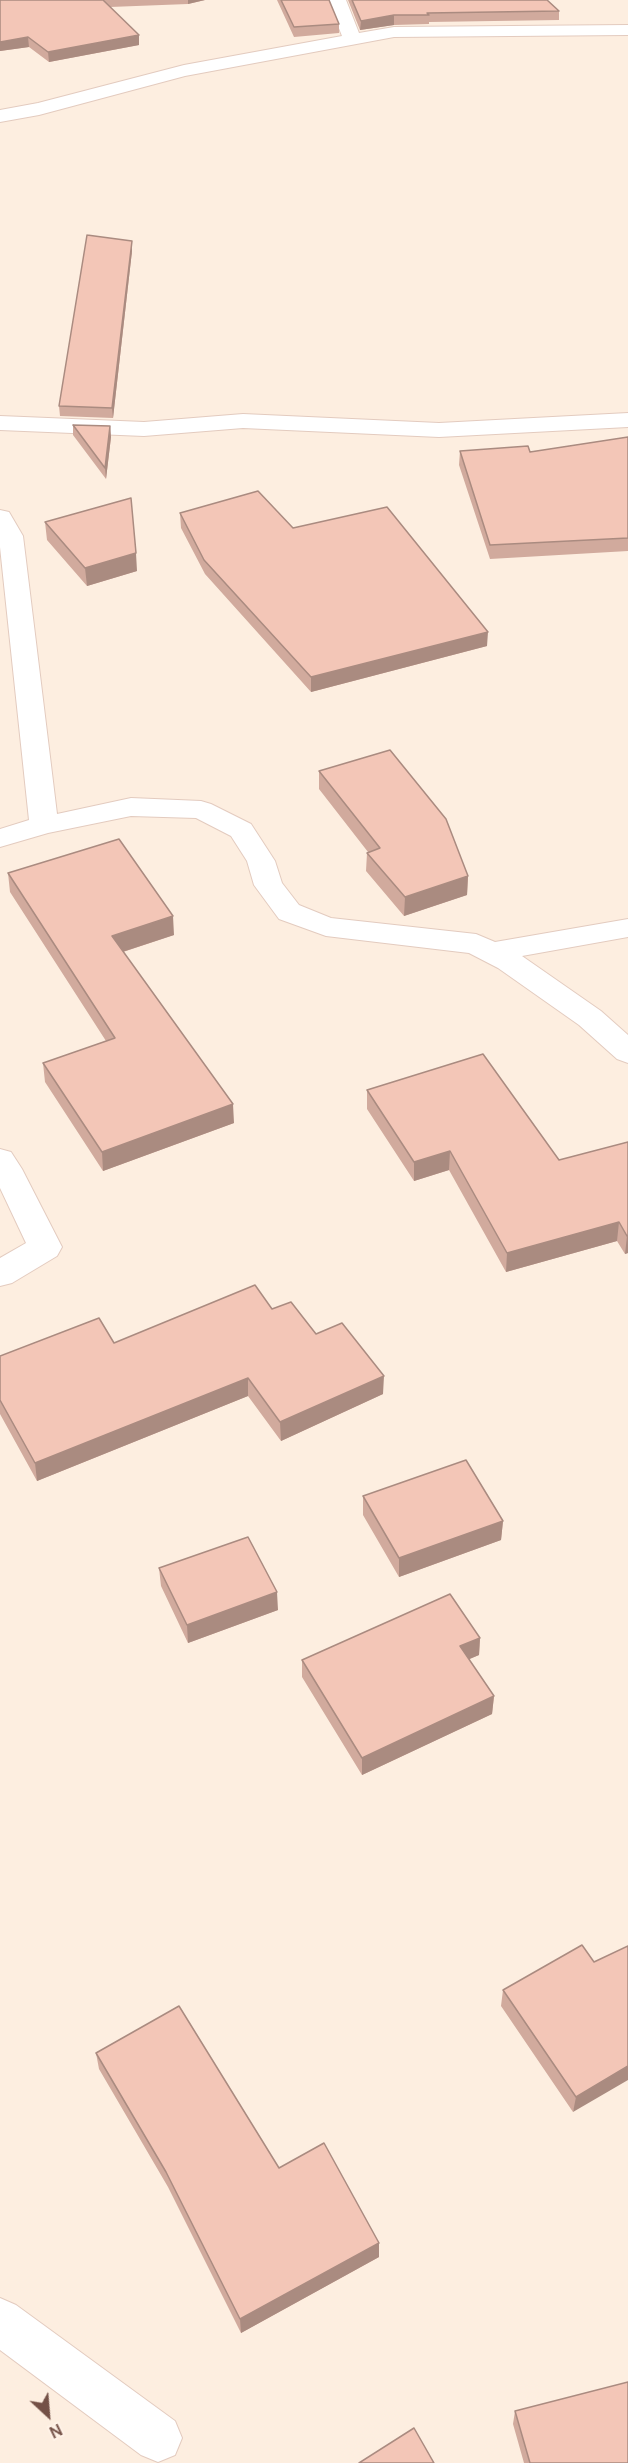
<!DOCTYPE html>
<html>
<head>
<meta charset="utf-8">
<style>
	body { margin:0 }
	#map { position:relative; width:628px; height:2463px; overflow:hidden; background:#fdeee0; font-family:Manrope,sans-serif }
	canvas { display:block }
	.north { position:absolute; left:18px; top:2385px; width:60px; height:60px; -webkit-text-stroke:4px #fff2e7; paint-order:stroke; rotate:154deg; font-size:16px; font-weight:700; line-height:24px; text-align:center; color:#745147 }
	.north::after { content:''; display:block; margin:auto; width:21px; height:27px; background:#745147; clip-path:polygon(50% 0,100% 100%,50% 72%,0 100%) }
</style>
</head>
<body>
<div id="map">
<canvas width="628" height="2463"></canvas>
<div class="north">N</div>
</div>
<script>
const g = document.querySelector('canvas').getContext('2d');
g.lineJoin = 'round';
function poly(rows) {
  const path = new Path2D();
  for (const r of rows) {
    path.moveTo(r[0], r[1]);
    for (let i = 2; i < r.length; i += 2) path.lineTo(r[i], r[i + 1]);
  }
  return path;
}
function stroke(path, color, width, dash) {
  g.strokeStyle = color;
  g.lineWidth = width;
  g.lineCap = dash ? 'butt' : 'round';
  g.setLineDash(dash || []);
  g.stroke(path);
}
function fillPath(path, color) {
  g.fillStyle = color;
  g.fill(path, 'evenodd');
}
const minor = poly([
	[328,0,346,0,359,33,394,27,628,25,628,35,394,37,185,76,39,115,0,122,0,110,38,103,184,65,342,36,328,0],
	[628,413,628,427,439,437,243,428,144,436,0,430,0,416,144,422,243,414,439,423,628,413],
	[0,510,9,512,23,536,57,814,131,798,201,801,211,804,251,824,275,861,282,883,299,905,331,918,476,934,495,942,628,919,628,937,522,956,601,1011,628,1035,628,1063,617,1059,579,1025,498,968,469,953,326,936,279,919,254,885,247,861,231,836,196,818,131,816,48,833,0,847,0,829,29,820,0,547,0,510],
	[0,1149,11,1152,22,1169,62,1247,57,1256,12,1283,0,1286,0,1258,26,1243,0,1188,0,1149],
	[0,2298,16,2305,175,2421,182,2438,175,2455,158,2462,141,2455,0,2350,0,2298]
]);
stroke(minor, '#e3cbbf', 2);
fillPath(minor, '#fff');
fillPath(poly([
	[0,0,205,0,188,4,110,7,139,45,49,62,29,47,0,51],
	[277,0,329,0,339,24,339,33,294,37],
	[348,0,547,0,559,11,559,20,429,22,429,24,394,25,360,30],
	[132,251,113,418,60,416,59,406],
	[73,425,110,426,111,437,106,479,73,435],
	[628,437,628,551,490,559,459,465,460,451,530,452],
	[180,513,293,528,487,646,311,692,205,574,181,528],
	[45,522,137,571,87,586,47,540],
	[319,771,468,876,467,895,404,916,366,871,367,853,368,852,319,789],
	[8,873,174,935,123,952,234,1123,103,1171,45,1082,43,1063,106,1041,10,892],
	[367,1090,559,1160,628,1142,628,1253,625,1254,617,1241,506,1272,449,1170,414,1181,367,1109],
	[272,1309,316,1334,383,1394,281,1441,248,1396,37,1481,0,1414,0,1356,114,1343],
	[363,1496,503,1521,501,1540,399,1577,363,1515],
	[159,1568,278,1610,188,1643,161,1586],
	[480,1638,479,1655,469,1659,494,1696,492,1714,362,1775,302,1677,302,1660],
	[628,1946,573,2112,501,2006,503,1990,594,1962],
	[96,2053,279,2168,379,2243,379,2257,241,2333,168,2187,99,2069],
	[515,2411,628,2463,524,2463,513,2424]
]), '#d1aa9d');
fillPath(poly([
	[188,0,205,0,188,4],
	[394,15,394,25,360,30,361,21],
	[139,35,139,45,49,62,48,52],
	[28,37,29,47,0,51,0,42],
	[132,241,132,251,113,418,112,408],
	[110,426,111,437,106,479,105,468],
	[136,553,137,571,87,586,85,568],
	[488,632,487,646,311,692,311,677],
	[468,876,467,895,404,916,405,897],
	[173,916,174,935,113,955,112,936],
	[233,1104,234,1123,103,1171,102,1152],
	[450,1151,449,1170,414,1181,414,1162],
	[619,1222,617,1241,506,1272,507,1253],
	[628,1235,628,1253,625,1254,627,1236],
	[384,1376,383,1394,281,1441,280,1422],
	[248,1378,248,1396,37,1481,35,1463],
	[503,1521,501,1540,399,1577,399,1558],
	[277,1592,278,1610,188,1643,187,1625],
	[480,1638,479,1655,458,1664,460,1646],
	[494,1696,492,1714,362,1775,362,1758],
	[628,2066,628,2080,573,2112,576,2097],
	[379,2243,379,2257,241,2333,240,2319]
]), '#aa8b80');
const building = poly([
	[0,0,103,0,139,35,48,52,28,37,0,42,0,0],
	[281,0,329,0,339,24,294,27,281,0],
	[352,0,547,0,559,11,427,13,429,15,394,15,361,21,352,0],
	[87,235,132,241,112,408,59,406,87,235],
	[73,425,110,426,105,468,73,425],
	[628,437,628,538,490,545,460,451,528,446,530,452,628,437],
	[258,491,293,528,387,507,488,632,311,677,204,560,180,513,258,491],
	[131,498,136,553,85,568,45,522,131,498],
	[390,750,446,819,468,876,405,897,367,853,380,848,319,771,390,750],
	[119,839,173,916,112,936,233,1104,102,1152,43,1063,115,1038,8,873,119,839],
	[483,1054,559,1160,628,1142,628,1235,627,1236,619,1222,507,1253,450,1151,414,1162,367,1090,483,1054],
	[255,1285,272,1309,291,1302,316,1334,342,1323,384,1376,280,1422,248,1378,35,1463,0,1400,0,1356,99,1318,114,1343,255,1285],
	[466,1460,503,1521,399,1558,363,1496,466,1460],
	[248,1537,277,1592,187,1625,159,1568,248,1537],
	[450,1594,480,1638,460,1646,494,1696,362,1758,302,1660,450,1594],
	[582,1945,594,1962,628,1946,628,2066,576,2097,503,1990,582,1945],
	[179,2006,279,2168,324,2143,379,2243,240,2319,166,2172,96,2053,179,2006],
	[628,2382,628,2463,530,2463,515,2411,628,2382],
	[414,2428,434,2463,359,2463,414,2428]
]);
fillPath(building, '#f3c6b7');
stroke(building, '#aa8b80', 1.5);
</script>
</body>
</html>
